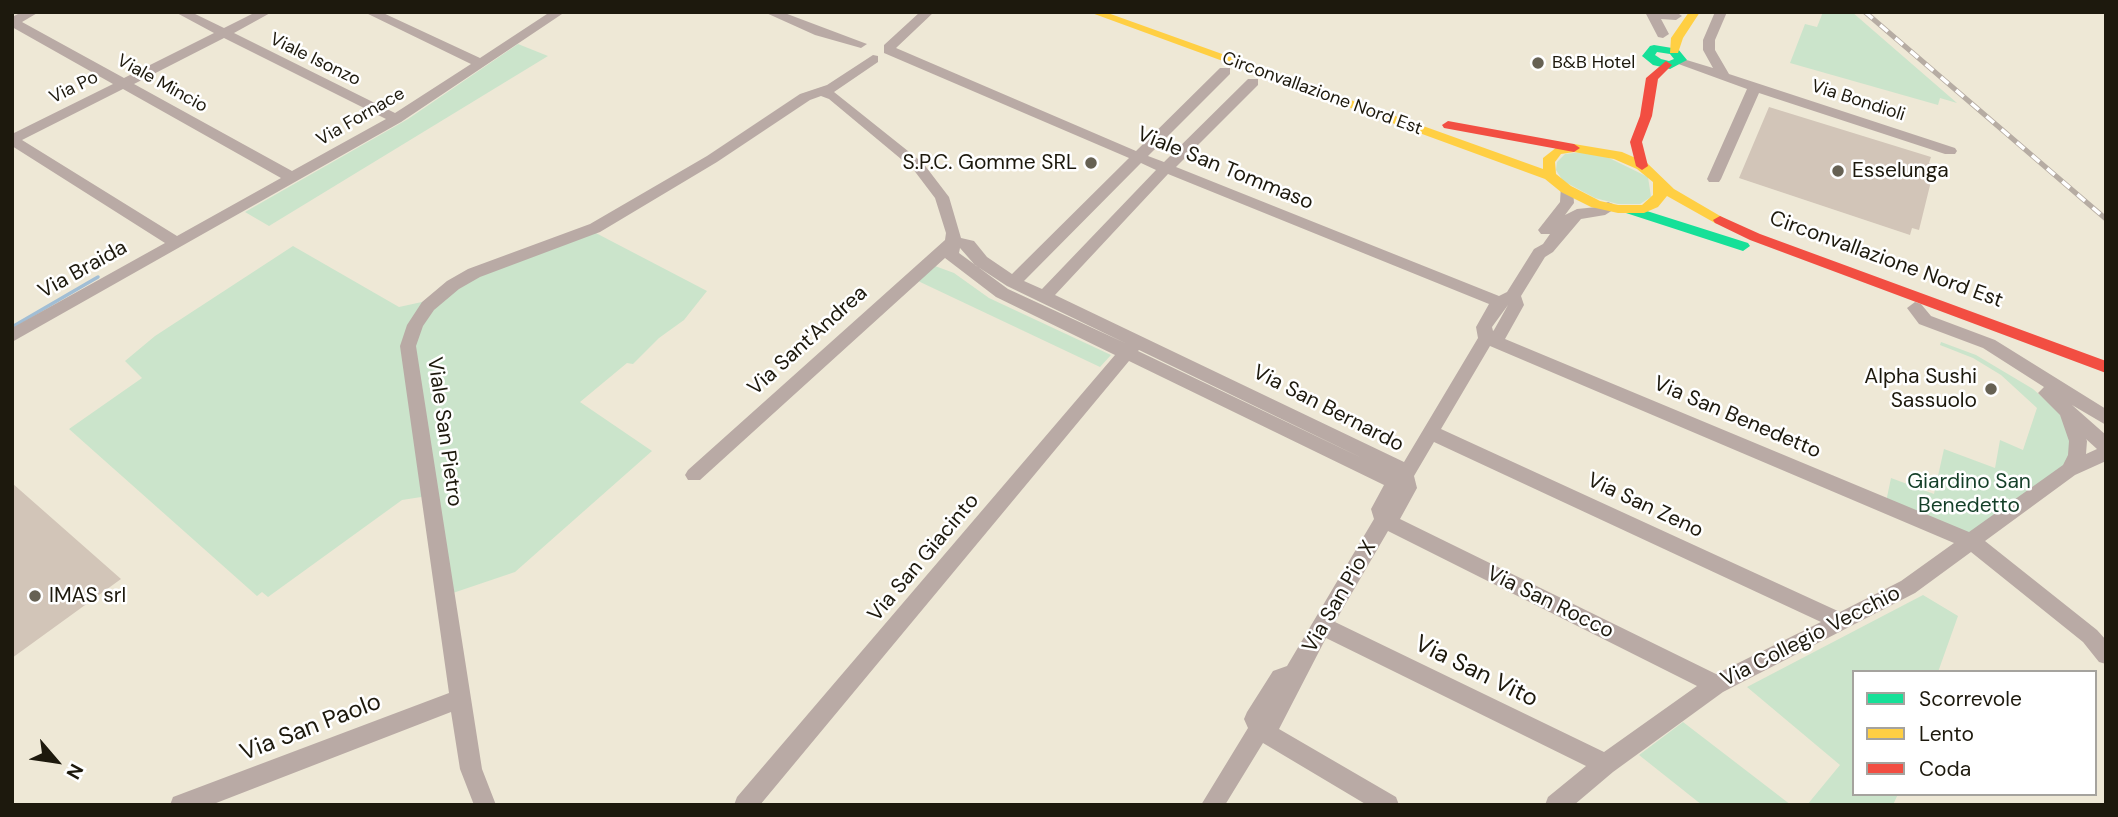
<!DOCTYPE html>
<html>
<head>
<meta charset="utf-8">
<style>
	body { margin:0 }
	#map { position:relative; width:2118px; height:817px; overflow:hidden; background:#eee8d6; font-family:"DM Sans",sans-serif }
	canvas { display:block }
	.frame { position:absolute; inset:0; border:14px solid #1d190d; pointer-events:none }
	.legend { position:absolute; left:1852px; top:670px; width:245px; height:126px; box-sizing:border-box; background:#fff; border:2px solid #a5a39e; margin:0; padding:9px 12px; list-style:none; font-size:21px; color:#1d190d }
	.legend li { display:flex; align-items:center; gap:14px; height:35px }
	.legend b { width:35px; border:2px solid #a5a39e }
	.north { position:absolute; left:21px; top:726px; width:70px; height:70px; -webkit-text-stroke:5px #fff; paint-order:stroke; rotate:119deg; font-size:19px; font-weight:700; line-height:28px; text-align:center; color:#1d190d }
	.north::after { content:''; display:block; margin:auto; width:24px; height:32px; background:#1d190d; clip-path:polygon(50% 0,100% 100%,50% 72%,0 100%) }
</style>
</head>
<body>
<div id="map">
<canvas width="2118" height="817"></canvas>
<div class="frame"></div>
<ul class="legend">
<li><b style="height:9px;background:#16e098"></b>Scorrevole</li>
<li><b style="height:9px;background:#ffcf43"></b>Lento</li>
<li><b style="height:9px;background:#f24e42"></b>Coda</li>
</ul>
<div class="north">N</div>
</div>
<script>
const g = document.querySelector('canvas').getContext('2d');
g.lineJoin = 'round';
function fillPath(path, color) {
  g.fillStyle = color;
  g.fill(path, 'evenodd');
}
function poly(rows) {
  const path = new Path2D();
  for (const r of rows) {
    path.moveTo(r[0], r[1]);
    for (let i = 2; i < r.length; i += 2) path.lineTo(r[i], r[i + 1]);
  }
  return path;
}
function stroke(path, color, width, dash) {
  g.strokeStyle = color;
  g.lineWidth = width;
  g.lineCap = dash ? 'butt' : 'round';
  g.setLineDash(dash || []);
  g.stroke(path);
}
function label(font, color, halo, rows, align = 'center') {
  g.font = font + ' "DM Sans",sans-serif';
  g.lineWidth = 5;
  g.setLineDash([]);
  g.textBaseline = 'middle';
  g.strokeStyle = halo;
  g.fillStyle = color;
  for (const [text, x, y, turn = 0] of rows) {
    g.save();
    g.translate(x, y);
    g.rotate((+turn || 0) * Math.PI / 180);
    g.textAlign = isNaN(turn) ? turn : align;
    if (halo) g.strokeText(text, 0, 0);
    g.fillText(text, 0, 0);
    g.restore();
  }
}
fillPath(poly([
	[1823,12,1852,12,1957,103,1940,98,1938,105,1790,63,1805,24,1817,27],
	[518,44,548,56,269,226,245,212,408,119],
	[1582,152,1603,155,1648,177,1651,197,1640,204,1618,204,1595,198,1563,181,1556,170,1557,162,1565,154],
	[592,231,707,291,684,320,659,338,633,364,627,363,580,402,652,451,515,572,447,595,434,495,402,500,268,597,262,592,257,596,69,429,142,378,125,361,155,336,293,246,399,307,431,300,492,269],
	[935,266,954,273,989,298,1111,355,1100,367,918,281],
	[1941,342,1976,355,2033,389,2058,411,2068,427,2073,454,2062,468,1968,534,1886,502,1891,478,1934,494,1944,449,1995,468,2000,440,2023,450,2037,408,2001,375,1973,358,1940,345],
	[1923,595,1958,616,1938,672,1854,672,1854,794,1898,794,1893,805,1807,805,1840,765,1747,687],
	[1683,722,1791,805,1702,805,1639,755]
]), '#cbe4cb');
stroke(poly([
	[12,327,98,277]
]), '#a1bed5', 3.5);
fillPath(poly([
	[1769,107,1931,157,1929,163,1935,165,1919,230,1912,228,1910,235,1739,178],
	[12,483,121,579,12,658]
]), '#d2c5b8');
fillPath(poly([
	[22,12,39,12,22,22,124,78,214,33,175,12,191,12,224,28,256,12,272,12,234,33,395,113,471,64,364,12,381,12,480,58,550,12,565,12,401,122,12,342,12,328,165,243,12,146,12,134,113,84,12,27,12,17,22,12],
	[224,38,386,119,292,171,134,84,224,38],
	[123,89,281,178,177,236,22,140,123,89],
	[764,12,782,12,867,44,861,48,815,35,764,12],
	[920,12,934,12,896,48,1136,151,1220,68,1230,68,1230,74,1148,156,1164,162,1248,79,1258,79,1258,85,1176,167,1499,296,1507,292,1534,249,1543,244,1550,234,1541,234,1538,230,1560,202,1561,186,1566,184,1573,189,1574,203,1565,215,1577,209,1597,207,1608,202,1613,204,1615,207,1613,210,1605,215,1581,219,1553,252,1545,257,1521,296,1524,305,1505,339,1969,532,2063,465,2068,455,2069,441,2060,415,2038,393,2044,387,1983,348,1919,324,1907,308,1915,302,1921,304,1931,316,1995,340,2106,409,2106,425,2072,405,2106,435,2106,461,2075,475,1985,541,2097,630,2106,640,2106,664,2099,662,2083,642,1971,552,1915,593,1723,692,1613,772,1574,805,1545,805,1548,797,1586,766,1326,638,1279,729,1396,797,1399,805,1367,805,1263,743,1225,805,1201,805,1248,728,1244,719,1247,712,1273,671,1287,666,1374,519,1371,509,1384,485,1129,361,760,805,734,805,737,797,1115,355,996,297,945,258,700,480,688,480,685,475,688,470,945,240,946,233,935,198,913,169,829,99,821,96,810,100,717,162,600,232,480,277,459,289,434,310,423,326,416,346,482,769,496,805,474,805,460,769,451,712,211,805,170,805,173,797,181,794,449,693,400,346,407,325,422,302,447,281,468,269,590,224,707,156,800,94,827,85,873,55,878,56,878,62,834,92,923,163,949,197,961,238,974,241,987,257,1012,274,1129,158,884,53,884,45,920,12],
	[1141,163,1156,170,1042,289,1024,281,1141,163],
	[1168,174,1489,304,1476,327,1478,338,1404,462,1055,295,1168,174],
	[960,248,975,265,1007,286,1125,343,1008,289,959,253,960,248],
	[1508,305,1494,330,1493,331,1492,327,1508,305],
	[1490,346,1954,543,1901,581,1840,612,1441,429,1490,346],
	[1139,350,1364,459,1138,351,1139,350],
	[2086,439,2097,449,2086,454,2087,441,2086,439],
	[1434,442,1821,622,1716,674,1400,519,1417,488,1414,476,1434,442],
	[1388,531,1697,686,1604,752,1335,622,1388,531],
	[1645,12,1676,12,1682,16,1676,20,1661,19,1669,34,1663,38,1658,37,1645,12],
	[1715,12,1727,12,1715,40,1715,50,1729,74,1955,148,1957,151,1955,154,1945,154,1759,93,1721,179,1719,182,1709,182,1707,179,1747,89,1673,62,1680,58,1713,68,1703,50,1703,40,1715,12]
]), '#b9aaa5');
fillPath(poly([
	[1654,45,1678,49,1687,60,1670,69,1653,65,1642,56,1650,46,1654,45],
	[1657,52,1670,54,1674,59,1669,61,1661,59,1655,55,1657,52],
	[1631,206,1748,243,1750,246,1743,251,1626,213,1624,210,1631,206]
]), '#16e098');
fillPath(poly([
	[1089,12,1105,12,1543,169,1543,158,1557,147,1574,144,1622,152,1647,163,1674,189,1727,220,1720,224,1715,223,1667,196,1658,207,1644,213,1618,213,1591,207,1561,192,1545,179,1089,12],
	[1574,152,1614,159,1637,169,1653,182,1653,195,1642,205,1618,205,1600,201,1571,186,1556,174,1555,162,1561,154,1574,152],
	[1689,12,1700,12,1683,38,1678,53,1670,53,1671,38,1689,12]
]), '#ffcf43');
fillPath(poly([
	[1666,61,1672,65,1658,79,1652,116,1642,142,1648,166,1642,170,1636,166,1630,142,1640,116,1646,78,1666,61],
	[1448,121,1574,144,1580,148,1574,152,1444,128,1442,125,1448,121],
	[1720,216,1760,234,2106,361,2106,373,1750,240,1715,223,1713,220,1720,216]
]), '#f24e42');
const rail = poly([
	[1865,12,2106,219]
]);
stroke(rail, '#b6aca3', 5);
stroke(rail, '#fff', 3.5, [10]);
for (const [x, y, r, color] of [
	[1538,63,7,"#666153"],
	[1091,163,7,"#666153"],
	[1838,171,7,"#666153"],
	[1991,389,7,"#666153"],
	[35,596,7,"#666153"]
]) {
  const dot = new Path2D();
  dot.arc(x, y, r, 0, 2 * Math.PI);
  g.fillStyle = color;
  g.fill(dot);
  stroke(dot, '#fff', 2.5);
}
label('18px', '#1d190d', '#fff', [
	["Viale Isonzo",315,60,26],
	["Viale Mincio",162,84,29],
	["Via Po",74,88,-26],
	["Circonvallazione Nord Est",1322,94,20],
	["Via Bondioli",1858,101,18],
	["Via Fornace",361,117,-30]
]);
label('18px', '#1d190d', '#fff', [
	["B&B Hotel",1552,63]
], 'left');
label('21px', '#1d190d', '#fff', [
	["S.P.C. Gomme SRL",1077,163],
	["Esselunga",1852,171,"left"],
	["Alpha Sushi",1977,377],
	["Sassuolo",1977,401],
	["IMAS srl",49,596,"left"]
], 'right');
label('21px', '#1d190d', '#fff', [
	["Viale San Tommaso",1225,169,22],
	["Circonvallazione Nord Est",1886,260,20],
	["Via Braida",83,270,-29],
	["Via Sant'Andrea",808,341,-42],
	["Via San Bernardo",1328,409,27],
	["Via San Benedetto",1737,418,23],
	["Viale San Pietro",444,432,82],
	["Via San Zeno",1645,506,25],
	["Via San Giacinto",924,558,-50],
	["Via San Pio X",1340,597,-60],
	["Via San Rocco",1550,603,26],
	["Via Collegio Vecchio",1811,637,-27]
]);
label('21px', '#143f28', '#fff', [
	["Giardino San",1969,482],
	["Benedetto",1969,506]
]);
label('24px', '#1d190d', '#fff', [
	["Via San Vito",1476,672,26],
	["Via San Paolo",311,728,-21]
]);
</script>
</body>
</html>
